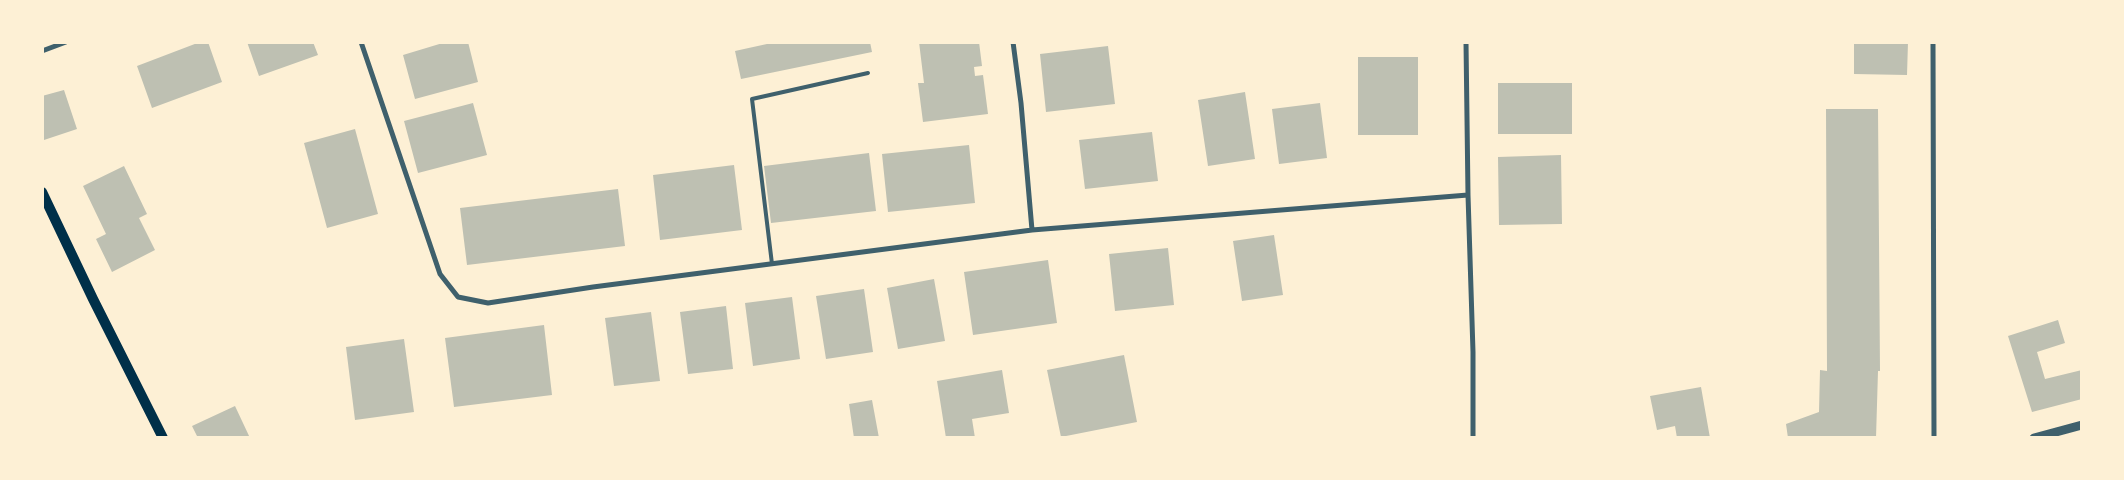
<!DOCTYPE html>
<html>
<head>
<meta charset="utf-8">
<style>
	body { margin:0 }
	#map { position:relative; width:2124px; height:480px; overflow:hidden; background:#fdf0d5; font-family:Literata,serif }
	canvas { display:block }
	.frame { position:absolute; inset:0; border:44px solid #fdf0d5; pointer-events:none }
</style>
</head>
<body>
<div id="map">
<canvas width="2124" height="480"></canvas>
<div class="frame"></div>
</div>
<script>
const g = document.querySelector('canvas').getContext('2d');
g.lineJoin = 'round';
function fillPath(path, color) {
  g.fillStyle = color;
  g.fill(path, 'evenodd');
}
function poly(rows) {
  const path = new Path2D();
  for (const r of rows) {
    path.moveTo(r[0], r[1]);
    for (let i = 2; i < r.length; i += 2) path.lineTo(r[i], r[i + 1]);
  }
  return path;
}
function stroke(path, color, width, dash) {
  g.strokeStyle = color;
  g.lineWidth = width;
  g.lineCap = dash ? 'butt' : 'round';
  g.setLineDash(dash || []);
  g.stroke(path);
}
fillPath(poly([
	[200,42,208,42,222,82,152,108,137,66],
	[247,42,313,42,318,55,259,76],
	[446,42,468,42,478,82,415,99,403,55],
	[776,42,870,42,872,52,741,79,735,51],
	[919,42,979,42,982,66,974,67,975,76,983,75,988,114,923,122,918,83,924,83],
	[1854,42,1908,42,1907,75,1854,74],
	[1108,46,1115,104,1046,112,1040,54],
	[1358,57,1418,57,1418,135,1358,135],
	[1498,83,1572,83,1572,134,1498,134],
	[64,90,77,129,44,140,42,96],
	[1245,92,1255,159,1208,166,1198,100],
	[473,103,487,155,418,173,404,121],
	[1320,103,1327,158,1279,164,1272,109],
	[1826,109,1878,109,1880,371,1878,371,1876,438,1788,438,1786,424,1819,412,1820,370,1827,371],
	[355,129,378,214,327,228,304,143],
	[1152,132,1158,181,1085,189,1079,140],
	[969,145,975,203,888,212,882,154],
	[869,153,876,211,771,223,764,166],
	[1561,155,1562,224,1499,225,1498,157],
	[734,165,742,230,660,240,653,175],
	[124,166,147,214,139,218,155,250,112,272,96,239,106,234,83,186],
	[618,189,625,246,467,265,460,208],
	[1274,235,1283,295,1242,301,1233,241],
	[1168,248,1174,305,1115,311,1109,254],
	[1048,260,1057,323,973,335,964,272],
	[934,279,945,341,898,349,887,288],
	[864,289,873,352,826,359,816,296],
	[792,297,800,359,753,366,745,303],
	[726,306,733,369,688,374,680,312],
	[651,312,660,381,614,386,605,318],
	[2058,320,2065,343,2037,352,2045,379,2082,370,2082,399,2032,412,2008,336],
	[544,325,552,395,454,407,445,338],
	[404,339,414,412,355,420,346,347],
	[1124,355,1137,422,1061,437,1047,370],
	[1002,370,1009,413,972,419,975,438,946,438,937,381],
	[1701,387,1710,438,1677,438,1675,426,1657,430,1650,396],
	[872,400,879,438,854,438,849,404],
	[235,406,250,438,198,438,192,426]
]), '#bec0b2');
stroke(poly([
	[772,264,752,99,868,73]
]), '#3f606c', 4);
stroke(poly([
	[361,42,440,274,458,297,488,303,593,287,1032,230,1468,195],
	[1013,42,1021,103,1032,230],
	[1466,42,1468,195,1473,352,1473,438],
	[1933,42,1934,438],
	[42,51,66,42]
]), '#3f606c', 5);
stroke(poly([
	[2034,438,2082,425]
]), '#3f606c', 9);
stroke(poly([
	[42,192,93,299,163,438]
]), '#003049', 10);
</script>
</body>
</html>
